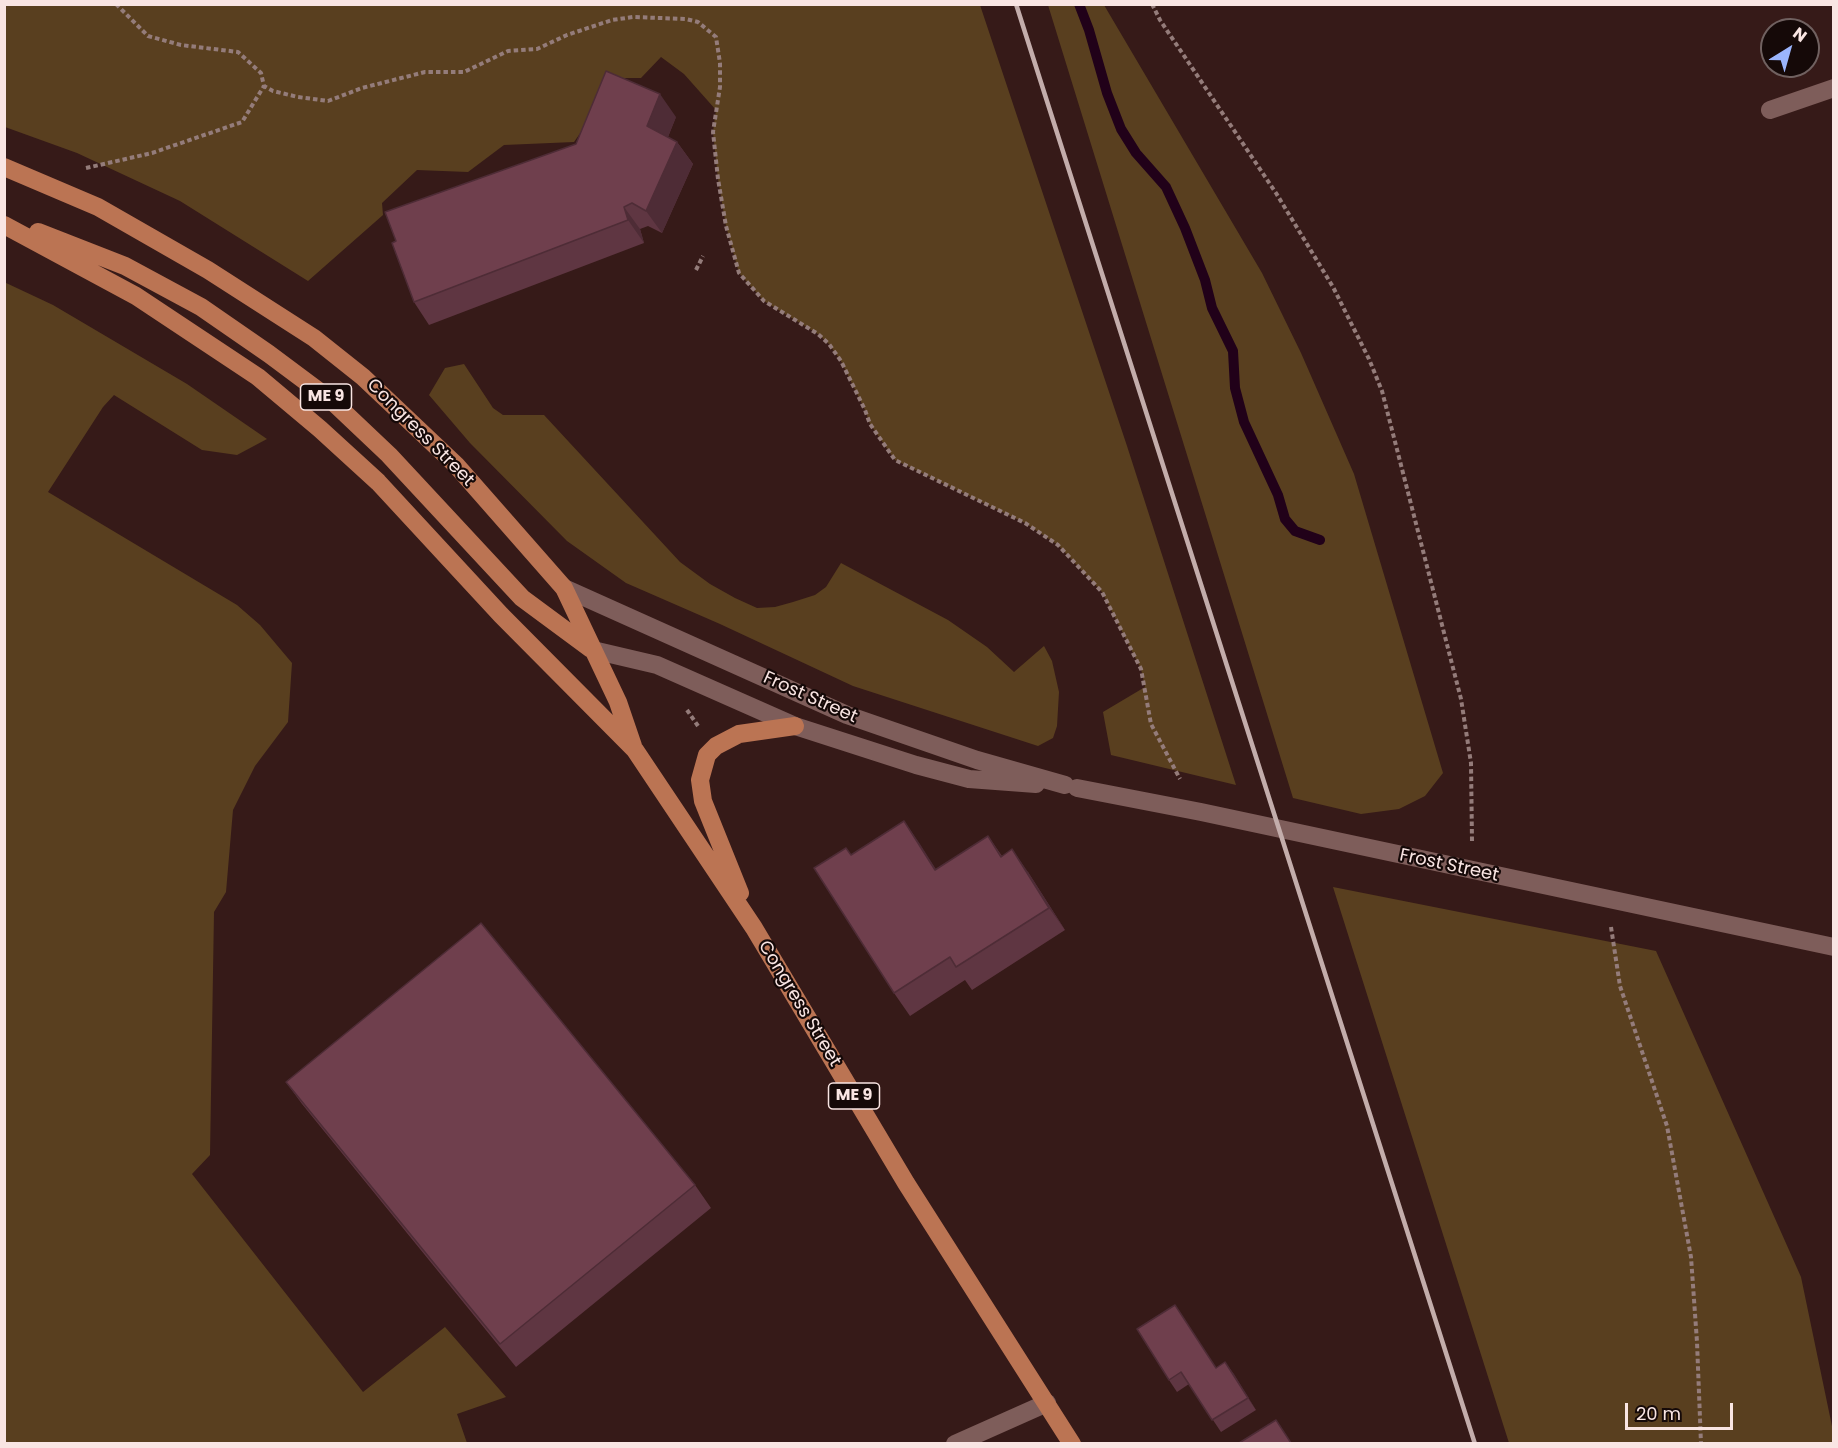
<!DOCTYPE html>
<html>
<head>
<meta charset="utf-8">
<style>
	body { margin:0 }
	#map { position:relative; width:1838px; height:1448px; overflow:hidden; background:#361a18; font-family:Poppins,sans-serif }
	canvas { display:block }
	.frame { position:absolute; inset:0; border:6px solid #f9e5e3; pointer-events:none }
	.north { position:absolute; left:1760px; top:18px; width:60px; height:60px; box-sizing:border-box; background:#150908; border:2px solid #706160; border-radius:50%; rotate:37deg; font-size:16px; font-weight:700; line-height:24px; text-align:center; color:#f9e5e3 }
	.north::after { content:''; display:block; margin:auto; width:21px; height:27px; background:#9bb5fd; clip-path:polygon(50% 0,100% 100%,50% 72%,0 100%) }
	.scale { position:absolute; left:1625px; top:1403px; width:108px; height:27px; box-sizing:border-box; border:3px solid #f9e5e3; border-top:0; padding-left:8px; font-size:18px; line-height:21px; white-space:nowrap; color:#f9e5e3; -webkit-text-stroke:4px #150908; paint-order:stroke }
</style>
</head>
<body>
<div id="map">
<canvas width="1838" height="1448"></canvas>
<div class="frame"></div>
<div class="north">N</div>
<div class="scale">20 m</div>
</div>
<script>
const g = document.querySelector('canvas').getContext('2d');
g.lineJoin = 'round';
function fillPath(path, color) {
  g.fillStyle = color;
  g.fill(path, 'evenodd');
}
function poly(rows) {
  const path = new Path2D();
  for (const r of rows) {
    path.moveTo(r[0], r[1]);
    for (let i = 2; i < r.length; i += 2) path.lineTo(r[i], r[i + 1]);
  }
  return path;
}
function stroke(path, color, width, dash) {
  g.strokeStyle = color;
  g.lineWidth = width;
  g.lineCap = dash ? 'butt' : 'round';
  g.setLineDash(dash || []);
  g.stroke(path);
}
function label(font, color, halo, rows, align = 'center') {
  g.font = font + ' Poppins,sans-serif';
  g.lineWidth = 4.5;
  g.setLineDash([]);
  g.textBaseline = 'middle';
  g.strokeStyle = halo;
  g.fillStyle = color;
  for (const [text, x, y, turn = 0] of rows) {
    g.save();
    g.translate(x, y);
    g.rotate((+turn || 0) * Math.PI / 180);
    g.textAlign = isNaN(turn) ? turn : align;
    if (halo) g.strokeText(text, 0, 0);
    g.fillText(text, 0, 0);
    g.restore();
  }
}
fillPath(poly([
	[5,5,980,5,1127,446,1236,785,1111,755,1103,712,1145,687,1141,669,1102,592,1058,545,1025,523,895,460,870,424,865,410,841,361,829,344,818,334,764,301,739,273,726,226,718,179,713,132,716,110,684,74,661,57,641,78,625,78,595,112,574,142,504,145,468,172,417,170,382,203,383,215,308,281,180,201,77,153,5,127],
	[1048,5,1104,5,1262,273,1301,353,1354,474,1443,773,1425,796,1399,809,1361,814,1293,798],
	[4,282,53,305,187,384,267,439,237,455,202,450,114,395,103,407,48,492,237,605,260,625,292,663,288,722,255,766,233,810,226,892,214,912,210,1155,192,1174,363,1392,445,1327,506,1397,457,1414,467,1443,5,1443],
	[464,364,493,408,503,415,544,415,680,562,710,584,735,598,757,608,775,607,793,602,815,595,826,587,841,563,948,620,987,647,1014,672,1044,646,1052,661,1059,692,1057,726,1053,738,1038,746,853,686,720,624,626,583,567,541,470,443,429,395,445,368],
	[1333,887,1656,951,1801,1277,1833,1431,1833,1443,1509,1443]
]), '#593f1f');
stroke(poly([
	[1079,4,1089,30,1107,93,1121,129,1136,153,1166,187,1185,228,1205,280,1212,308,1233,351,1235,388,1244,422,1278,495,1285,519,1295,531,1320,540]
]), '#210119', 10);
stroke(poly([
	[116,4,148,36,181,45,238,52,261,73,264,86,273,91,298,97,328,101,362,88,425,72,464,72,508,51,537,49,567,35,612,20,633,17,686,19,698,22,716,37,720,63,720,87,713,132,718,179,726,226,739,273,764,301,818,334,829,344,841,361,865,410,870,424,895,460,1025,523,1058,545,1102,592,1141,669,1151,724,1180,779],
	[1152,4,1160,20,1276,193,1333,287,1369,359,1382,391,1461,699,1471,763,1472,841],
	[86,168,152,153,242,122,264,86],
	[696,270,703,256],
	[687,710,698,726],
	[1611,927,1620,986,1667,1126,1691,1257,1697,1342,1701,1444]
]), '#947c7a', 4, [4.5, 3]);
stroke(poly([
	[1770,110,1834,88],
	[955,1444,1047,1403]
]), '#7e5d5a', 18);
stroke(poly([
	[564,588,847,715,977,760,1065,785],
	[593,650,657,665,795,726,916,765,969,779,1036,784],
	[1077,788,1201,812,1834,947]
]), '#7e5d5a', 18);
stroke(poly([
	[4,167,98,207,208,270,314,338,363,377,456,465,564,588,618,702,633,746],
	[4,225,136,296,258,377,320,429,378,482,501,615,635,750,754,928,906,1183,1072,1444],
	[38,232,125,266,201,307,269,354,332,401,389,455,522,598,591,649],
	[740,893,703,801,700,780,707,755,716,746,739,734,795,726]
]), '#bb7453', 18);
stroke(poly([
	[1016,4,1475,1444]
]), '#c3adab', 4.5);
fillPath(poly([
	[676,117,668,137,677,142,693,164,662,233,648,226,640,229,644,243,429,325,414,302],
	[904,821,936,870,988,836,1002,856,1028,872,1065,930,972,990,965,980,910,1016,894,993],
	[286,1082,695,1185,711,1208,516,1367,302,1104],
	[1183,1317,1216,1368,1225,1362,1256,1410,1221,1432,1189,1384,1177,1392,1169,1380]
]), '#5f3642');
fillPath(poly([
	[660,94,676,117,663,149,647,126],
	[677,142,693,164,662,233,646,211],
	[624,207,640,229,644,243,628,220],
	[904,821,920,844,951,893,935,870],
	[1012,849,1028,872,1065,930,1049,908],
	[1225,1362,1234,1374,1256,1410,1248,1398]
]), '#4e2c36');
const building = poly([
	[606,71,660,94,647,126,677,142,646,211,632,203,624,207,628,220,414,302,392,243,396,241,385,212,576,144,606,71],
	[904,821,935,870,988,836,1001,857,1012,849,1049,908,956,967,950,957,894,993,814,868,846,848,851,855,904,821],
	[481,923,695,1185,500,1344,286,1082,481,923],
	[1175,1305,1216,1368,1225,1362,1248,1398,1212,1420,1181,1372,1169,1380,1137,1329,1175,1305],
	[1276,1420,1291,1443,1239,1443,1276,1420]
]);
fillPath(building, '#6f3f4d');
stroke(building, '#4e2c36', 1.5);
for (const [x, y, w] of [
	[326,397,51],
	[854,1096,51]
]) {
  const box = new Path2D();
  box.roundRect(x - w / 2, y - 13, w, 26, 4.5);
  g.fillStyle = '#150908';
  g.fill(box);
  stroke(box, '#f9e5e3', 1.5);
}
label('bold 16px', '#f9e5e3', null, [
	["ME 9",326,397],
	["ME 9",854,1096]
]);
label('18px', '#f9e5e3', '#150908', [
	["Congress Street",420,433,45],
	["Frost Street",810,698,24],
	["Frost Street",1449,866,12],
	["Congress Street",799,1004,59]
]);
</script>
</body>
</html>
